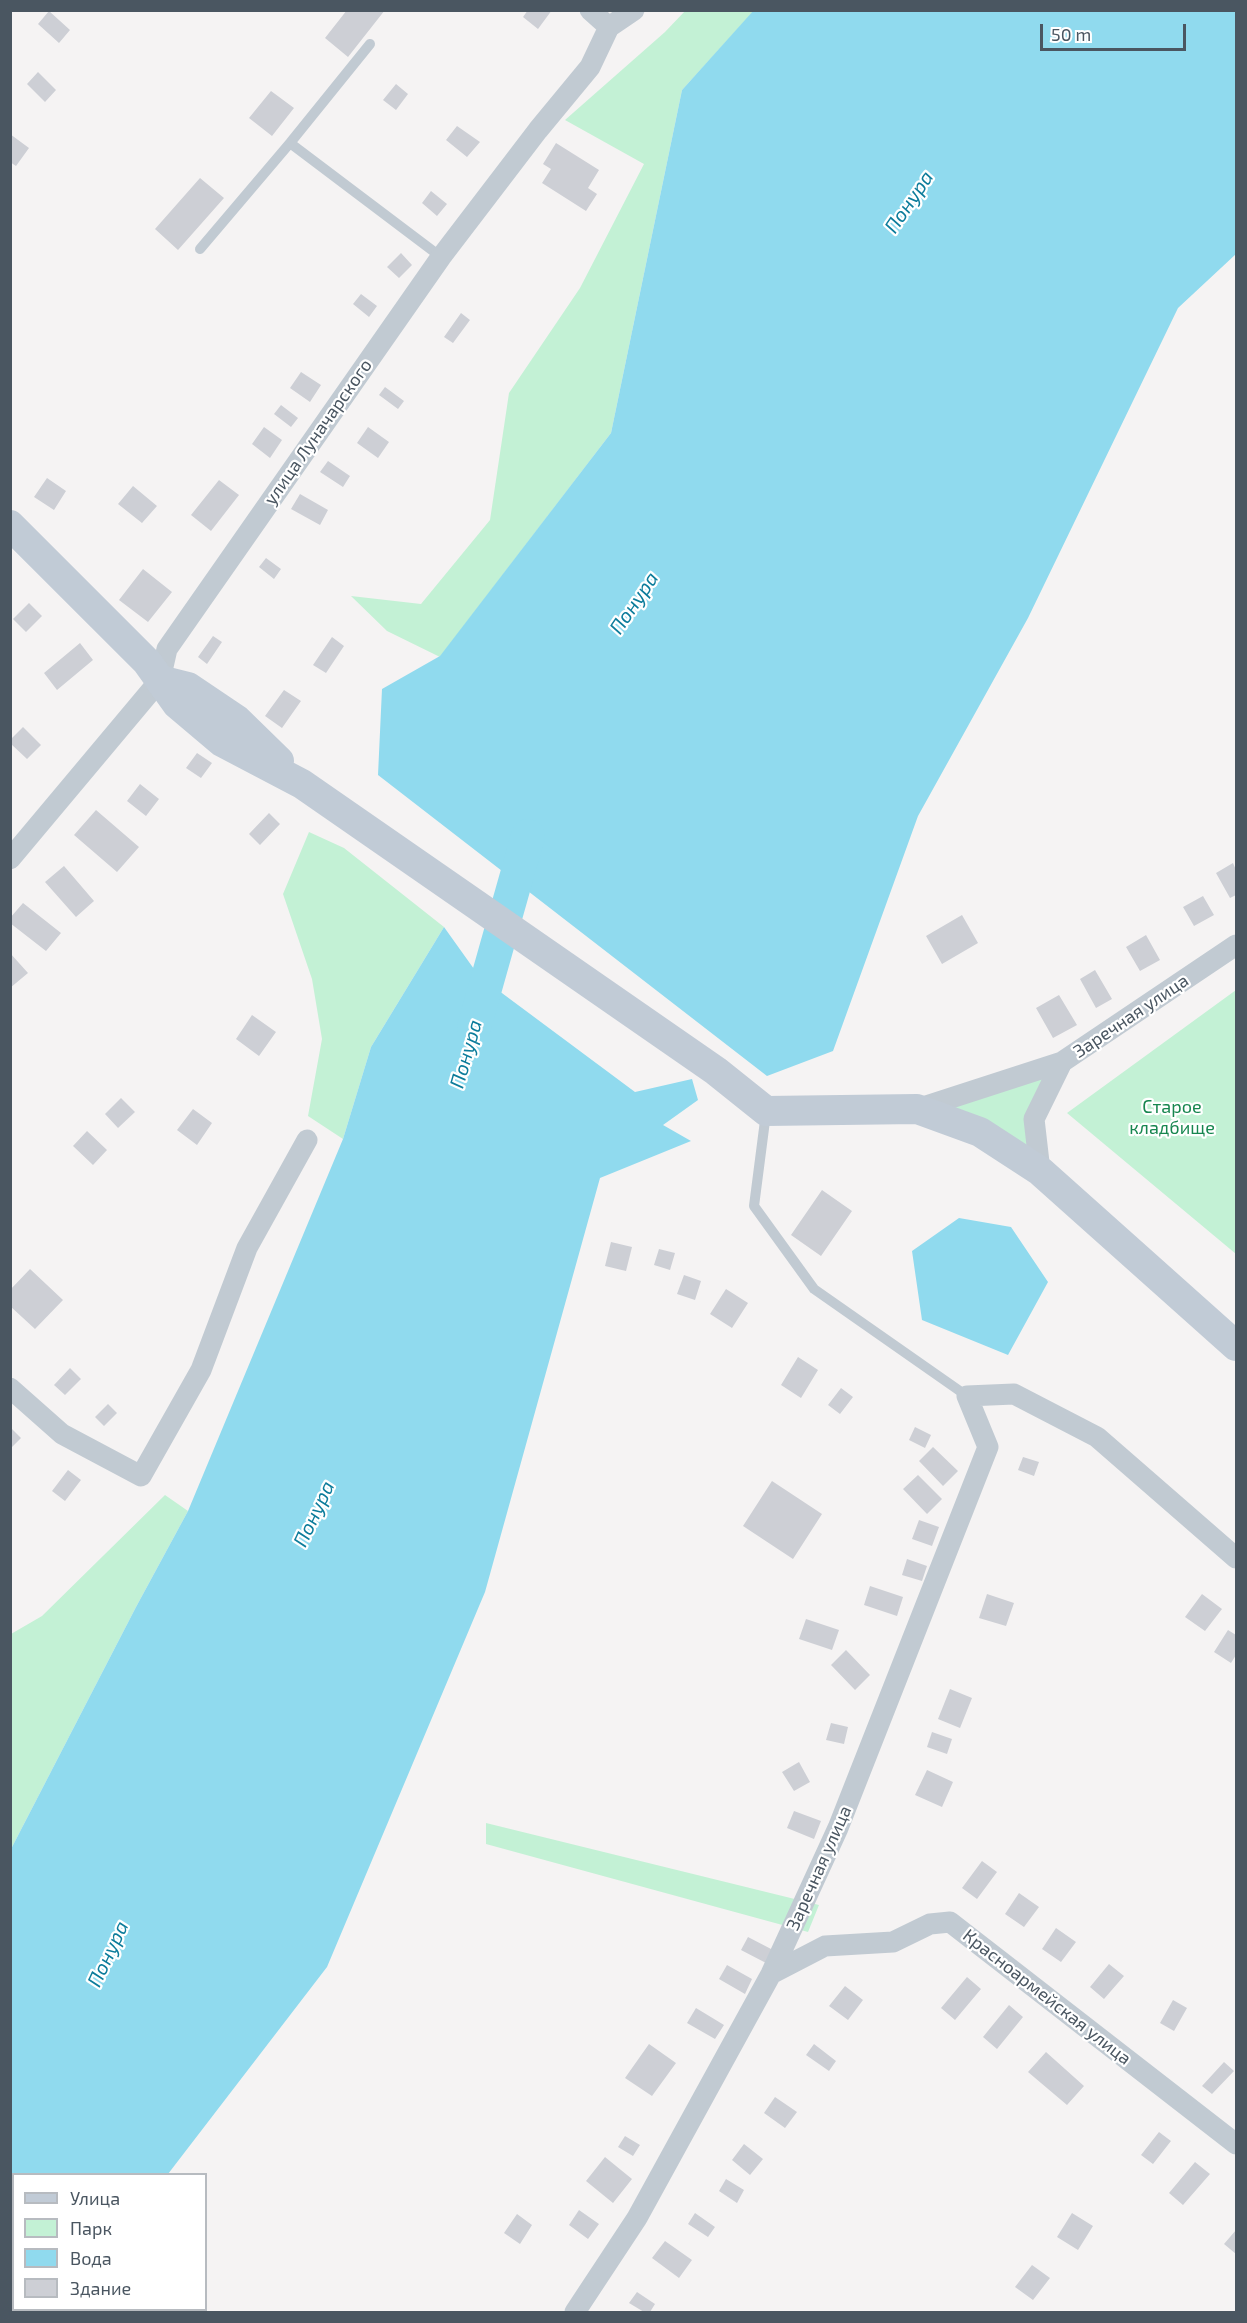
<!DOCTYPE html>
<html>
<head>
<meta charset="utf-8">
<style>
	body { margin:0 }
	#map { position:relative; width:1247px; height:2323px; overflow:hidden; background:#f5f3f3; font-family:"Exo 2",sans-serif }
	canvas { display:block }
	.frame { position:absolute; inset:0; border:12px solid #4a5661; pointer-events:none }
	.legend { position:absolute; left:12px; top:2173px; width:195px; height:138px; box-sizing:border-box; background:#fff; border:2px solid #b7bbc0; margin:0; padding:8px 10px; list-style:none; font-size:18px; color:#4a5661 }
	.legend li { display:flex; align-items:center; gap:12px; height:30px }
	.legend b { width:30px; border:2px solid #b7bbc0 }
	.scale { position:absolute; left:1040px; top:24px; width:146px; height:27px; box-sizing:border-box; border:3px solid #4a5661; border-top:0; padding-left:8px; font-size:18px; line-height:21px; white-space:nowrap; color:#4a5661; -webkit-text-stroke:4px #fff; paint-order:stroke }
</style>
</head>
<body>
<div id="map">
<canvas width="1247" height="2323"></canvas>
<div class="frame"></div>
<ul class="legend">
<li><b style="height:8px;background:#c1cbd6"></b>Улица</li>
<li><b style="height:16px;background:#c3f1d5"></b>Парк</li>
<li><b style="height:16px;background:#90daee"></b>Вода</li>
<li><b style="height:16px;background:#cdcfd5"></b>Здание</li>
</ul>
<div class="scale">50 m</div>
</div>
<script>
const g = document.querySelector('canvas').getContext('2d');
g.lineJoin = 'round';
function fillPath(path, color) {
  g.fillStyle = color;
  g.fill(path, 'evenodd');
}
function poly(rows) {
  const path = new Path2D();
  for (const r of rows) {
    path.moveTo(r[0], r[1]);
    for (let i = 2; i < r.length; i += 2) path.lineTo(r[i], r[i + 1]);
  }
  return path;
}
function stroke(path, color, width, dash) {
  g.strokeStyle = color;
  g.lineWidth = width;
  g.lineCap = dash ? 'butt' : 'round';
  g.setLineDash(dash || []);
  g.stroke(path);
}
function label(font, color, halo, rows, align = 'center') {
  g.font = font + ' "Exo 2",sans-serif';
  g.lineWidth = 4.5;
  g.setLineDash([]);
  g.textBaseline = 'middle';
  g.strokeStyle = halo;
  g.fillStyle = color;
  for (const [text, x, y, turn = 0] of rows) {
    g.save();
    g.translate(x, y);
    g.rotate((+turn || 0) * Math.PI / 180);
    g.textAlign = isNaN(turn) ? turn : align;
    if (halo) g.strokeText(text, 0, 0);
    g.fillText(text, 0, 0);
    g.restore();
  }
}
fillPath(poly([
	[685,11,754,11,682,90,611,433,440,657,387,631,351,596,421,604,490,520,509,393,580,288,644,164,565,120,665,32],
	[309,832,344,848,444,927,371,1047,343,1139,308,1116,322,1039,312,979,283,894],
	[1236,990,1236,1254,1067,1113],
	[1062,1062,1034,1119,1040,1171,917,1109],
	[165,1495,188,1511,136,1607,11,1849,11,1634,42,1616],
	[486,1823,819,1905,808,1932,486,1844]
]), '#c3f1d5');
fillPath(poly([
	[754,10,1236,11,1236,254,1178,308,1028,618,918,816,833,1051,767,1076,378,775,382,689,440,656,611,433,682,90],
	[444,927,479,976,635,1092,692,1079,698,1100,663,1125,691,1141,600,1178,485,1592,327,1967,168,2174,14,2174,14,2310,64,2310,61,2312,11,2312,11,1849,136,1607,188,1511,343,1139,371,1047],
	[959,1218,1011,1227,1048,1282,1008,1355,922,1320,912,1251]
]), '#90daee');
stroke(poly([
	[474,1027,528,836]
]), '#90daee', 34);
fillPath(poly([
	[347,10,385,10,348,57,325,38],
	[528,10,552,10,538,29,523,17],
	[49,11,70,30,59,43,38,24],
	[38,72,56,90,45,102,27,84],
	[396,84,408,94,396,110,383,100],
	[271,91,294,108,272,136,249,118],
	[457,126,480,142,467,157,446,140],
	[10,134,29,148,16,166,10,162],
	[556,143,599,170,588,188,597,194,586,211,542,183,551,169,543,164],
	[200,178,224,198,178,250,155,229],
	[431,191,447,204,437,216,422,203],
	[401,253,412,265,399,278,387,267],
	[361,294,377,306,369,317,353,304],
	[461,313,470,320,453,343,444,337],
	[301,372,321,385,310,402,290,388],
	[385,387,404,401,398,409,379,395],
	[281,405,298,418,291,427,274,414],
	[264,427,282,440,270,458,252,444],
	[368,427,389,442,378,458,357,443],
	[328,461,350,476,343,487,320,472],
	[47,478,66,491,54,510,34,497],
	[219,480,239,495,211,531,191,515],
	[133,486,157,506,142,523,118,504],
	[300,494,328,510,320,525,291,509],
	[266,558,281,569,274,579,259,567],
	[143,569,172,592,148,622,119,600],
	[29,603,42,616,26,632,13,619],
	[213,636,222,642,207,664,198,657],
	[332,637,344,646,326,673,313,665],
	[80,643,93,660,57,690,44,673],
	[284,690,301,701,282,728,265,716],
	[23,727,41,745,27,759,10,743,10,740],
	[197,753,212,763,201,778,186,768],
	[140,784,159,799,146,816,127,801],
	[96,810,139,847,117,872,74,835],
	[269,813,280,824,260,845,249,834],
	[1233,863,1236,870,1236,895,1230,898,1216,873],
	[64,866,94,901,76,917,45,882],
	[1203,896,1214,915,1194,926,1183,907],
	[23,903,61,933,46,951,10,923,10,918],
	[962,915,978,943,942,964,926,936],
	[1146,935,1160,960,1140,971,1126,947],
	[10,953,28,973,10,988],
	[1095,970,1112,999,1096,1008,1080,979],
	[1059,995,1077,1025,1053,1038,1036,1008],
	[252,1015,276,1032,259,1056,236,1039],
	[121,1098,135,1112,118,1128,105,1114],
	[193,1109,212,1123,197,1145,177,1130],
	[87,1131,107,1150,93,1165,73,1146],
	[822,1190,852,1211,821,1256,791,1235],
	[611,1242,632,1247,626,1271,605,1266],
	[659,1249,675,1253,670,1270,654,1265],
	[30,1269,63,1300,35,1329,10,1306,10,1290],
	[684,1275,701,1281,695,1300,677,1294],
	[726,1289,748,1303,732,1328,710,1314],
	[798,1357,818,1370,801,1398,781,1385],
	[70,1368,81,1379,65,1395,54,1385],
	[841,1388,853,1397,840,1414,828,1405],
	[108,1404,117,1413,104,1426,95,1417],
	[10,1427,21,1438,10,1449],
	[915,1427,931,1435,925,1448,909,1440],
	[933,1447,958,1471,943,1486,919,1461],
	[1023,1457,1039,1462,1034,1476,1018,1470],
	[68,1470,81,1480,65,1501,52,1491],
	[918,1475,942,1499,927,1514,903,1489],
	[772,1481,822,1514,793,1559,743,1526],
	[919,1520,939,1527,932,1546,912,1539],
	[907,1559,927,1566,922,1581,902,1575],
	[870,1586,903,1597,897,1616,864,1605],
	[987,1594,1014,1603,1006,1626,979,1618],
	[1202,1594,1222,1609,1205,1631,1185,1617],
	[806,1619,839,1630,832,1650,799,1639],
	[1228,1630,1236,1635,1236,1655,1231,1663,1214,1652],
	[846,1650,870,1675,855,1690,831,1665],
	[950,1689,972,1698,960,1728,938,1719],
	[831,1723,848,1727,844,1744,826,1740],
	[932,1732,952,1739,947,1754,927,1747],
	[799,1762,810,1782,794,1791,782,1772],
	[927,1770,953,1782,942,1807,915,1795],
	[794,1811,821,1821,814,1839,787,1828],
	[982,1861,997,1872,977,1899,962,1888],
	[1019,1893,1039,1907,1024,1927,1005,1914],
	[1056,1928,1076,1942,1061,1962,1042,1949],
	[748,1937,773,1950,766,1963,741,1950],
	[1109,1964,1124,1976,1104,1999,1090,1987],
	[727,1965,752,1979,745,1994,719,1979],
	[967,1977,981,1989,955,2020,941,2008],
	[845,1986,863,2000,848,2020,829,2006],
	[1173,2000,1187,2008,1174,2031,1160,2023],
	[1009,2005,1023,2017,997,2049,983,2037],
	[696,2008,724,2025,715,2039,687,2023],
	[649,2044,676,2063,652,2096,625,2078],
	[814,2044,836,2061,829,2071,806,2055],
	[1046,2052,1084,2086,1067,2105,1028,2072],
	[1224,2062,1234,2071,1212,2094,1202,2086],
	[775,2097,797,2112,785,2128,764,2113],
	[1159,2132,1171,2141,1153,2164,1141,2155],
	[625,2136,640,2145,633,2156,618,2147],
	[744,2144,763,2159,750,2175,732,2160],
	[605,2157,632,2179,613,2203,586,2181],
	[1195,2162,1210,2174,1183,2205,1169,2193],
	[726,2179,744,2190,737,2203,719,2191],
	[579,2210,599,2224,588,2239,569,2225],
	[695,2213,715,2227,708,2237,688,2224],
	[1072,2213,1093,2226,1078,2250,1057,2237],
	[517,2214,532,2225,520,2244,504,2233],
	[1236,2230,1236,2254,1224,2244],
	[665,2241,692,2260,679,2278,652,2258],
	[1032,2265,1050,2278,1033,2300,1015,2287],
	[637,2292,655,2304,650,2312,644,2312,629,2303]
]), '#cdcfd5');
stroke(poly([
	[290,143,441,257],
	[200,249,290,143,370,44],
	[766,1113,754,1206,814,1289,967,1396]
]), '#c1cad2', 10);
stroke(poly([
	[590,10,609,27],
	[10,859,160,680,167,649,441,257,538,130,590,67,609,27,634,10],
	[917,1109,1062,1062],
	[1040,1171,1034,1119,1062,1062,1236,945],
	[10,1388,62,1434,141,1476,201,1370,247,1248,307,1140],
	[771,1974,825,1946,893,1942,930,1924,950,1922,1236,2144],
	[575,2312,637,2218,771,1974,838,1828,988,1447,967,1396,1014,1394,1097,1437,1236,1558]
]), '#c1cad2', 21);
stroke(poly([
	[10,525,147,662,177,704,222,742,302,784,716,1071,766,1111,917,1109,980,1132,1040,1171,1236,1346],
	[160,680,188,687,237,720,279,761]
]), '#c1cbd6', 30);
label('18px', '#4a5661', '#fff', [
	["улица Луначарского",318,432,-55],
	["Заречная улица",1131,1016,-34],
	["Заречная улица",819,1868,-66],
	["Красноармейская улица",1047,1997,38]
]);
label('18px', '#17864f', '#fff', [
	["Старое",1172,1107],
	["кладбище",1172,1128]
]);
label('italic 20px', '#0c7c9b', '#fff', [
	["Понура",909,202,-56],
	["Понура",634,603,-56],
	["Понура",466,1054,-74],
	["Понура",314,1514,-65],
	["Понура",108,1954,-65]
]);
</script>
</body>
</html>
